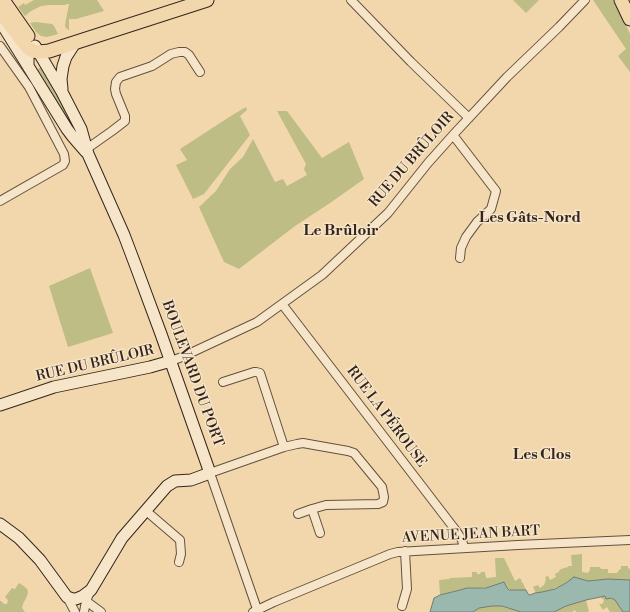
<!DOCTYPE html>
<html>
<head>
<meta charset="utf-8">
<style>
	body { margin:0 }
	canvas { display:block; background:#f1d7ab }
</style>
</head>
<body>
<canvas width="630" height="612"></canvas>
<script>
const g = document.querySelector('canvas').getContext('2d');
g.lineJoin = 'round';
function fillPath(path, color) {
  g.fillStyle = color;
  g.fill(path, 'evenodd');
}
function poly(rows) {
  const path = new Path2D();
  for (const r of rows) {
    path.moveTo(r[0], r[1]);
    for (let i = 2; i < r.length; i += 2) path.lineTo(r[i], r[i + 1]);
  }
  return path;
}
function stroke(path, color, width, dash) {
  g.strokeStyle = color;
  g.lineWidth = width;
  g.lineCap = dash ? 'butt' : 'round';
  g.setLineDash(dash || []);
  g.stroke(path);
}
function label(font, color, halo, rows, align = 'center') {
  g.font = font + ' "Libre Bodoni",serif';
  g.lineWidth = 3;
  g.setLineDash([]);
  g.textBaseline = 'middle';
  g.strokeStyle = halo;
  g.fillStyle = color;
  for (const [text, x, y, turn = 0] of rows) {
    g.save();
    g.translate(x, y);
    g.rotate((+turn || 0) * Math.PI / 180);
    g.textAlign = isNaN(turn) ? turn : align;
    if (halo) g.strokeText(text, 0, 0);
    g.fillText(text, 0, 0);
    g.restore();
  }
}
fillPath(poly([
	[34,0,97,0,104,11,76,19,69,19,69,30,68,30,67,28,66,29,65,25,69,4,66,4,66,5,49,5,41,6,31,11,25,16,18,7,24,3,25,5],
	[513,0,539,0,526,13],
	[593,0,615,0,630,34,630,72,618,56,626,49],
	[36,22,52,24,54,26,58,34,47,37,41,36,36,32,30,23],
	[39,68,43,68,77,129,72,131,37,70],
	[246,107,247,110,240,116,250,135,204,194,193,199,176,165,187,160,180,149,234,114],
	[277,111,287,111,322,158,349,142,364,179,330,203,295,226,239,269,224,262,199,207,216,191,230,169,243,157,253,139,275,182,283,179,287,186,307,175,304,169,306,164],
	[90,268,113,333,68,347,49,286],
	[582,554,582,572,588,573,590,570,590,567,600,567,601,569,608,569,608,573,617,573,620,569,621,569,621,566,628,566,628,568,630,569,630,580,608,579,588,581,580,579,566,583,560,586,548,591,536,593,533,587,538,585,540,588,544,585,546,579,545,577,548,576,550,580,556,577,555,574,560,571,559,570,564,568,568,567,568,566,572,566,571,555],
	[495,558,504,558,515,581,520,578,522,581,521,582,523,583,526,590,511,590,507,588,491,587,467,588,440,595,439,580,449,579,450,578,472,577,472,572,477,572,477,574,480,574,481,572,485,572,486,578,496,577],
	[19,583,25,587,27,589,28,592,27,596,23,604,22,608,25,612,0,612,0,601,1,601,4,604,7,604,8,600,5,597,12,588,15,589],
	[605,596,615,600,623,612,610,612,607,607,603,610,599,604,602,604,604,601,603,599,601,598,601,597],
	[586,600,589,611,587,612,576,612,575,610,572,612,554,612,566,606],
	[487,606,502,606,521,612,473,612,479,608]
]), '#bebd86');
const water = poly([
	[574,577,588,581,608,579,630,580,630,612,623,612,615,600,611,598,606,599,605,596,586,600,566,606,554,612,521,612,502,606,492,606,479,608,473,612,430,612,434,598,440,595,460,590,467,588,486,588,504,582,507,588,509,590,526,590,528,594,530,595,535,593,542,592,555,589,566,583,574,577]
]);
fillPath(water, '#9bb8af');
stroke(water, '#727d75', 1);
const street = poly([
	[351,0,411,62,469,118],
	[0,46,29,87,64,154,65,161,63,165,0,201],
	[453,135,496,191,491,209,477,222,466,237,461,248,460,258],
	[85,150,112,131,125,121,125,116,116,94,115,89,116,82,120,77,152,66,171,54,179,52,185,52,189,55,200,72],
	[282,304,457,532,462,540,464,548],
	[171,361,182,357,257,322,322,275,388,213,428,163,453,135,507,77,559,27,585,0],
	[223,382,254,372,256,372,260,373,284,447],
	[145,510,180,540,181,554,179,562],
	[298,514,312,509],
	[67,597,75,612],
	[86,601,101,612],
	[402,606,407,589,405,551],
	[257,609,210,473,284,447,297,444,303,443,314,445,348,451,354,453,382,487,384,497,383,502,378,504,326,505,312,509,320,533],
	[84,612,86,601,90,592],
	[253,612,274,602,390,554,398,552,518,545,630,540]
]);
const secondary = poly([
	[0,21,67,129,73,137,86,152],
	[62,89,61,79,63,66,66,57,75,43],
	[0,405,54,387,150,367,171,361],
	[0,524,19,538,40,560,67,597,73,599,76,599,83,596,91,590,122,538,167,486,175,481,191,480,210,473,161,334,135,264,124,235,88,154,81,129,62,92,35,46,30,50,28,53,28,64]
]);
const primary = poly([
	[3,0,28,36],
	[621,0,630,19],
	[0,12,27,47,33,51,39,52,49,51,207,0]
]);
stroke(street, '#635140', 10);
stroke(secondary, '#34241d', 13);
stroke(primary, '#34241d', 15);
stroke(street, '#f6e5c8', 8);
stroke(secondary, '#f6e5c8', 11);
stroke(primary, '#f1d7ab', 13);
label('14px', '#34241d', '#f6e5c8', [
	["RUE DU BRÛLOIR",412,160,-49],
	["RUE DU BRÛLOIR",95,364,-13],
	["BOULEVARD DU PORT",192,374,70],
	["RUE LA PÉROUSE",386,417,53],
	["AVENUE JEAN BART",471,535,-3]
]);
label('bold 15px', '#34241d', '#f6e5c8', [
	["Les Gâts-Nord",530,218],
	["Le Brûloir",341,231],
	["Les Clos",542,455]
]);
</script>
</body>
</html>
